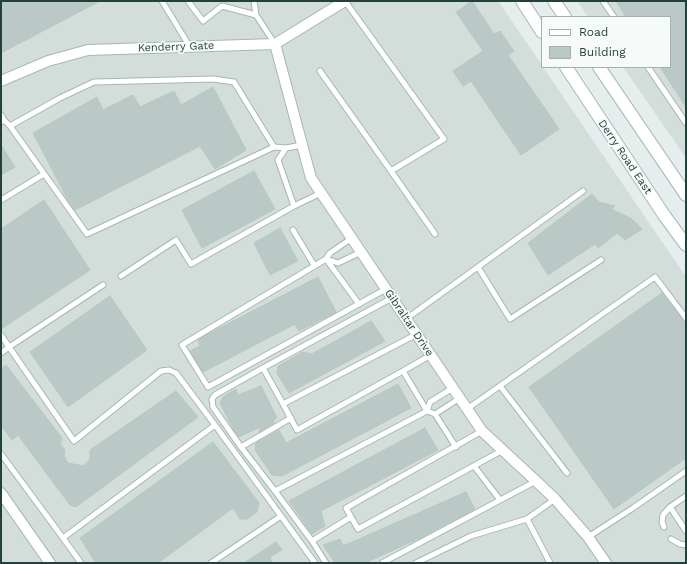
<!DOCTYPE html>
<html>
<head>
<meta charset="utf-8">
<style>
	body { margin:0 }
	#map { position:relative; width:687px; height:564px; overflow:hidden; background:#e5eeec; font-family:"Work Sans",sans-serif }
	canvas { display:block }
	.frame { position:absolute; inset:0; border:2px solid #24403d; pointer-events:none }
	.legend { position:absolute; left:541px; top:16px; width:130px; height:52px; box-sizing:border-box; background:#f6faf9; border:1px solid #a2b0ae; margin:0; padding:5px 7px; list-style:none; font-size:12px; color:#24403d }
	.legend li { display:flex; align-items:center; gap:8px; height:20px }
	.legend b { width:20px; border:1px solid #a2b0ae }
</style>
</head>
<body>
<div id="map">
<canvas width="687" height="564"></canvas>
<div class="frame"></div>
<ul class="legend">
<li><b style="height:5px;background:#fff"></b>Road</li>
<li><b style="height:11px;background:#bac9c5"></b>Building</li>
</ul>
</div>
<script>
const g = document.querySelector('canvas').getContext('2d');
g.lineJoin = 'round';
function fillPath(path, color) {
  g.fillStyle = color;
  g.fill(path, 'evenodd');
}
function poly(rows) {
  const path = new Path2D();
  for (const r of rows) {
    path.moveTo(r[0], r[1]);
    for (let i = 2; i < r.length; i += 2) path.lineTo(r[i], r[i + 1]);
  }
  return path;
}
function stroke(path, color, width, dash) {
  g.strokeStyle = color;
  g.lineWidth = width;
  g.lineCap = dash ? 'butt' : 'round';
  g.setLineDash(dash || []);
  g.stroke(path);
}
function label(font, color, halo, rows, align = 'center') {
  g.font = font + ' "Work Sans",sans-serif';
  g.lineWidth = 3.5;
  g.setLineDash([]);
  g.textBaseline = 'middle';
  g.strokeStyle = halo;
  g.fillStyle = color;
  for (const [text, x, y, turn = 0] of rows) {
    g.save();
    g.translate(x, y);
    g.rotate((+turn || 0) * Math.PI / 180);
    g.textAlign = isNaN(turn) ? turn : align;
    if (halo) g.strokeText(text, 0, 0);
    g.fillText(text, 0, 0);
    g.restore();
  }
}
fillPath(poly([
	[1,1,498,1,542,65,542,67,543,67,686,277,686,563,1,563],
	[577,1,686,1,686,158,623,67,670,67,670,17,588,17]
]), '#d3dedb');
const building = poly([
	[1,1,100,1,1,53,1,1],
	[472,1,494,34,500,31,514,51,508,55,559,129,521,155,471,81,463,86,453,71,483,51,456,12,472,1],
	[616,1,686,1,686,107,660,67,670,67,670,17,626,17,616,1],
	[213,87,246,150,215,169,200,146,75,210,70,204,33,133,97,97,103,110,133,95,140,107,174,91,181,105,213,87],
	[1,145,15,167,1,175,1,145],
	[254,171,275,209,202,248,182,210,254,171],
	[592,194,599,202,615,206,611,209,632,219,642,229,625,240,617,233,598,248,595,244,548,275,528,243,592,194],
	[44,200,90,270,1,329,1,229,44,200],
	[280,228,298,261,270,275,254,243,280,228],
	[318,277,336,312,299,331,295,324,203,372,190,351,200,346,198,340,210,333,318,277],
	[662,293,686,324,686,458,614,509,529,387,662,293],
	[110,296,147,350,68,407,30,352,110,296],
	[371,321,385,341,289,393,277,373,278,366,303,352,312,354,371,321],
	[6,365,62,438,60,444,65,450,64,456,68,463,84,466,90,459,90,450,176,391,198,417,76,507,70,505,18,435,12,440,1,425,1,369,6,365],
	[398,384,411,408,282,476,272,475,255,450,256,443,279,430,286,443,398,384],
	[261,386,277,418,273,420,274,423,259,432,260,427,239,437,234,431,220,403,223,397,236,389,238,395,261,386],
	[425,428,438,450,321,511,325,526,312,534,289,501,425,428],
	[213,442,259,503,257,512,247,519,240,519,233,508,158,563,96,563,80,538,213,442],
	[466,492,475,509,424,536,365,563,335,563,323,545,340,539,343,546,466,492],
	[276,542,282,550,270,557,272,563,244,563,276,542]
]);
fillPath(building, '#bac9c5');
stroke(building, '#b7c8c4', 1);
const service = poly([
	[162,1,190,47],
	[188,1,203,21,222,6,256,15],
	[254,1,256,15,275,44],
	[345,1,444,139,391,171,435,234],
	[603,1,614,17],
	[648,67,686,123],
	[320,71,391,171],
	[1,115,4,120,1,122],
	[4,120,10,126,87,234,274,147,286,148,302,145],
	[10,126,60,98,94,82,213,79,234,82,274,147],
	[1,200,44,174],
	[294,206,321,193],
	[293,230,314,265],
	[352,238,330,253,326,259,182,345,208,387,386,289],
	[326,259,359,304],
	[326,259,338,263,361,252],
	[478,267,510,319,601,260],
	[121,276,176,240,191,264,294,206,278,160,286,148],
	[103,285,9,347,74,441,161,371,169,370,176,373,215,425],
	[406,319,583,191],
	[1,335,9,347,1,353],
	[263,368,215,395,212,399,213,407,241,447,275,491,312,541,326,563],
	[403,371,297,430,283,404,417,334],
	[500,386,567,473],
	[283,404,263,368,392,298],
	[467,409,655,277,686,318],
	[427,411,403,371,431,355],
	[427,411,430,402,453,388],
	[435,414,460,398],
	[482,431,346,508,358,529,503,450],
	[241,447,291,418],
	[1,454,63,538],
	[474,466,500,500],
	[275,491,427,411,435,414,456,447],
	[670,507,686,531],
	[527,519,550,563],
	[664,527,662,522,663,515,670,507,686,496],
	[588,537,633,508,686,471],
	[671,539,680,544,686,545],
	[312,541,351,517],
	[81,563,63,538,215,425,315,563],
	[211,563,281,516],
	[382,563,536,481],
	[416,563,471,536,527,519,555,499]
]);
const minor = poly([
	[275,44,311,178,482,431,536,481,555,499,588,537,606,563],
	[1,81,48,61,88,50,275,44,345,1],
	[1,493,50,563]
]);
const secondary = poly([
	[522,1,542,32],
	[554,1,565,17],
	[566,67,664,215,686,245],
	[599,67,686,195]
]);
stroke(service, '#a7b6b4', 7);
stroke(minor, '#a7b6b4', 12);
stroke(secondary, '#a3bab6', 14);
stroke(service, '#fff', 5);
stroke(minor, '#fff', 10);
stroke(secondary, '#fff', 12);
label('11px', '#24403d', '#f6faf9', [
	["Kenderry Gate",176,47,-2],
	["Derry Road East",625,157,56],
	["Gibraltar Drive",409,323,56]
]);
</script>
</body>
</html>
